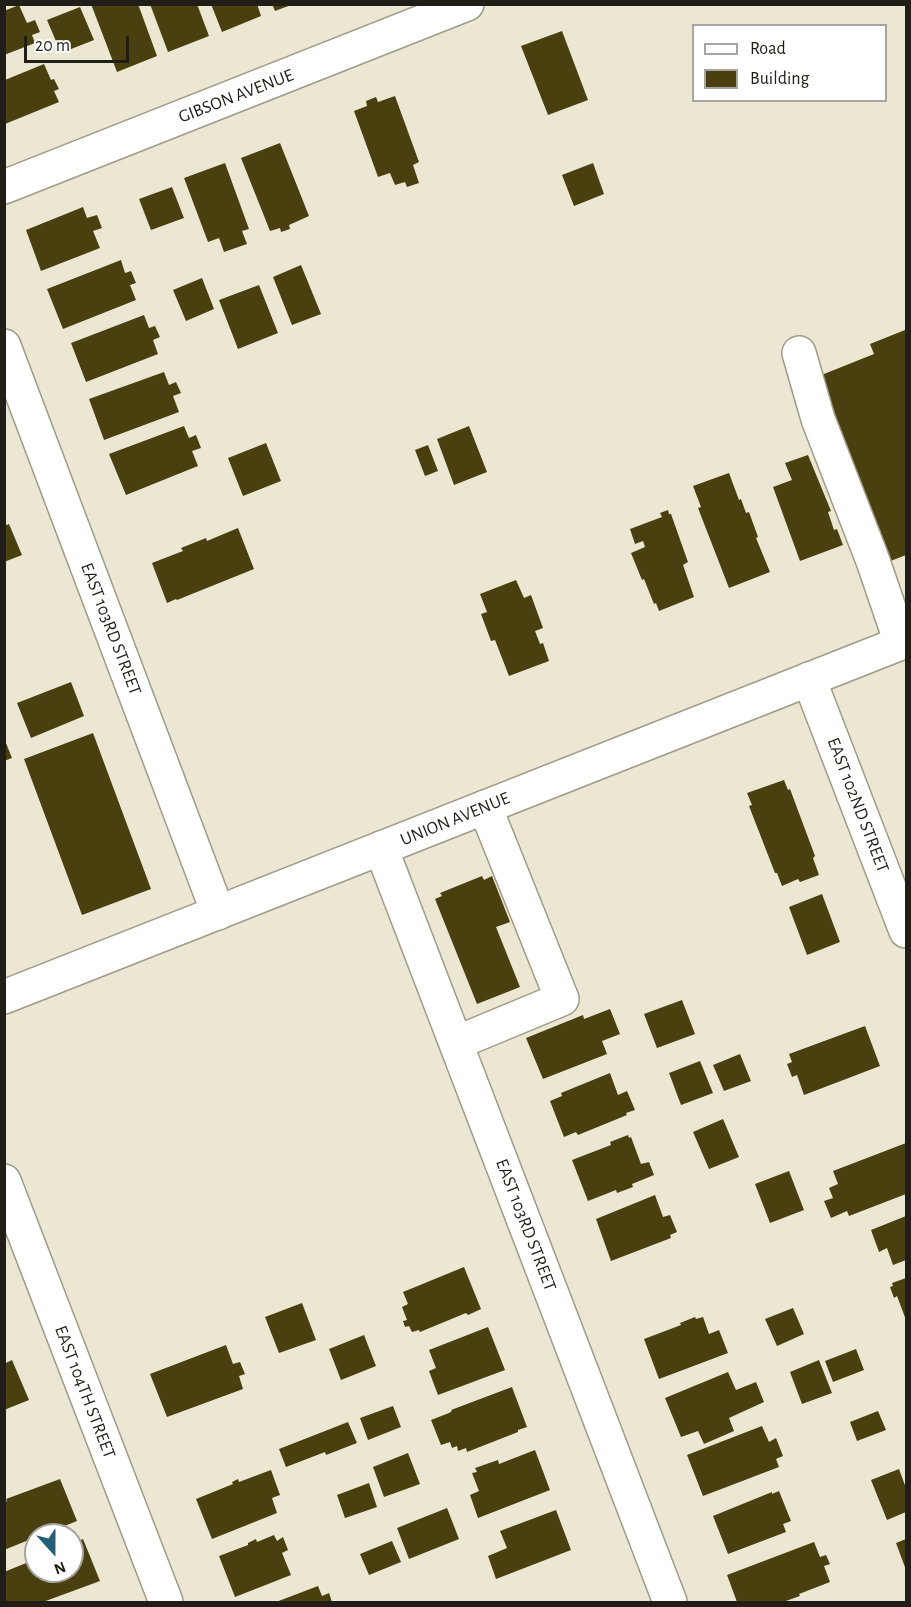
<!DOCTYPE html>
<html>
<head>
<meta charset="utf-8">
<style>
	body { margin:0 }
	#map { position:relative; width:911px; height:1607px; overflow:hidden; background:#ebe7d3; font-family:"Alegreya Sans",sans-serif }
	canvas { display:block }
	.frame { position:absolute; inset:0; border:6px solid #201e17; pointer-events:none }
	.legend { position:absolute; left:692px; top:24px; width:195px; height:78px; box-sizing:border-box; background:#fff; border:2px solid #a6a5a2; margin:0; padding:8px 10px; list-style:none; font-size:18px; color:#201e17 }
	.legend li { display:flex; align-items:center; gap:12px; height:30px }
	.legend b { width:30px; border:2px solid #a6a5a2 }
	.north { position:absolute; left:24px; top:1523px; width:60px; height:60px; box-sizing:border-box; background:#fff; border:2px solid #a6a5a2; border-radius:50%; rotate:159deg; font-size:16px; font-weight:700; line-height:24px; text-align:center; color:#201e17 }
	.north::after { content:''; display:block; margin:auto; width:21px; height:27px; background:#235f77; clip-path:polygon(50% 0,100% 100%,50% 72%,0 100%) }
	.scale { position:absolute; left:24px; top:36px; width:105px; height:27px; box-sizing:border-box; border:3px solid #201e17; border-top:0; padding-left:8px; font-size:18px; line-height:21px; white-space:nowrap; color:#201e17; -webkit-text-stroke:4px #fff; paint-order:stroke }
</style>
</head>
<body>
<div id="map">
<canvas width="911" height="1607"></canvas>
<div class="frame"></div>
<ul class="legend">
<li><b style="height:8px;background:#fff"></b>Road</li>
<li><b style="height:16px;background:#4a400f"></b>Building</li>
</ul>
<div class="north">N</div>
<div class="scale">20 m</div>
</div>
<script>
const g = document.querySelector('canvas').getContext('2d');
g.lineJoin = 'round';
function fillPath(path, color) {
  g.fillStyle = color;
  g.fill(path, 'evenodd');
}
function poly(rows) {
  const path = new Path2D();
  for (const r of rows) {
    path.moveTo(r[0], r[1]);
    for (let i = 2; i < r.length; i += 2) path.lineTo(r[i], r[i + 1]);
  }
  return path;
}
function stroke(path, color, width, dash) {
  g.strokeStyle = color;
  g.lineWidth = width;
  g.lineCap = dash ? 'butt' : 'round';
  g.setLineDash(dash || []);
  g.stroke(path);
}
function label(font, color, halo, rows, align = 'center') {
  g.font = font + ' "Alegreya Sans",sans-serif';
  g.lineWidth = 6;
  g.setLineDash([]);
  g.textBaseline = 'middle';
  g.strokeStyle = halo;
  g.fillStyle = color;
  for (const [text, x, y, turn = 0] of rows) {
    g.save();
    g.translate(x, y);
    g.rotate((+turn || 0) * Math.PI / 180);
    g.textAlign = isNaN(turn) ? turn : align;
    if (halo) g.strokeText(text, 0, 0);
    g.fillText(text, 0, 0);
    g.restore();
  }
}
fillPath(poly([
	[91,4,138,4,157,56,117,72],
	[150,4,197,4,209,36,168,52],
	[211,4,257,4,261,16,222,32],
	[272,4,291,4,291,5,275,11],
	[19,5,27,23,35,20,40,32,32,35,35,43,4,55,4,11],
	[80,7,94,40,61,53,47,20],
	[562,31,588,100,548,115,521,46],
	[44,64,51,80,54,79,59,89,54,91,59,102,5,124,5,80],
	[395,96,419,162,413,165,419,183,407,187,405,182,395,185,390,173,378,177,354,111,367,106,366,101,376,97,378,102],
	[280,143,309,216,289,225,290,229,281,232,280,228,270,231,241,158],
	[225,163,249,229,242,231,247,244,224,252,219,238,208,242,184,178],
	[593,163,604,194,574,206,562,175],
	[172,187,184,218,151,230,139,199],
	[83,207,87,218,97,215,102,228,93,231,100,248,41,271,26,230],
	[121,260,125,273,131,271,136,283,130,285,136,300,63,329,47,289],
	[301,265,321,314,292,325,273,277],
	[202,278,214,309,186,321,173,290],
	[259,285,278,333,238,349,219,300],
	[144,315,149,328,155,326,160,337,153,340,158,354,86,382,71,343],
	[905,330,906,555,888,562,814,378,874,354,870,344],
	[164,372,169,385,176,382,181,393,173,396,179,412,104,440,89,399],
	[184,426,189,438,196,435,201,448,192,451,198,466,126,495,109,454],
	[469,426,487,472,454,485,437,439],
	[266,443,281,481,243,496,228,458],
	[428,445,438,471,425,476,415,450],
	[808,455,831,511,828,512,834,530,837,529,843,545,800,561,773,487,792,480,785,463],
	[729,473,739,500,741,499,746,513,749,512,758,537,756,538,770,572,729,588,698,508,701,507,693,486],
	[668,510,669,514,671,514,688,562,683,565,694,597,659,611,656,603,654,604,644,579,642,580,631,553,645,547,643,541,635,544,630,529,662,517,660,513],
	[9,524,22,555,4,562,4,526],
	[238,528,254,569,177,600,176,599,167,603,152,563,183,551,181,548,206,538,207,541],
	[516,580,524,598,531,595,543,628,535,631,540,644,543,643,549,661,509,676,495,640,491,641,481,614,487,612,480,594],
	[71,682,84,716,31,738,17,703],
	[93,733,151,889,82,915,24,759],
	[4,738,12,758,4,761],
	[784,780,788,790,790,789,815,856,813,858,819,875,800,882,798,879,782,886,777,873,775,873,749,806,752,805,747,793],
	[482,876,484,880,492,876,510,922,496,927,520,987,477,1004,435,899,442,896,440,893],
	[822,894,840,942,807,955,789,907],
	[682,1000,695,1034,657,1048,644,1014],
	[610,1009,620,1034,602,1041,607,1054,543,1079,526,1038,583,1015,584,1019],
	[865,1026,880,1066,804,1095,797,1075,792,1077,787,1064,792,1062,789,1054],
	[740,1054,751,1081,724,1091,713,1065],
	[700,1061,713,1093,681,1105,669,1073],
	[610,1073,618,1095,627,1091,635,1110,626,1113,627,1115,578,1135,576,1132,564,1137,550,1101,562,1096,561,1093],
	[723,1119,739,1157,709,1169,693,1132],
	[628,1135,629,1138,631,1137,641,1164,649,1162,654,1175,632,1184,633,1187,617,1193,616,1190,588,1201,572,1160,611,1145,610,1142],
	[906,1143,906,1194,849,1216,847,1211,831,1218,824,1201,833,1198,829,1188,838,1184,833,1171],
	[789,1171,804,1210,770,1223,755,1184],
	[655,1195,663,1217,670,1215,677,1232,670,1235,671,1238,611,1261,596,1219],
	[906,1216,906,1260,893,1265,887,1248,879,1252,871,1230],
	[464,1267,481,1309,468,1315,466,1313,420,1332,419,1330,412,1332,409,1326,405,1327,403,1321,407,1320,402,1307,408,1304,403,1292],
	[906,1278,906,1320,897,1296,894,1298,890,1287,893,1286,892,1283],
	[302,1303,316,1340,279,1353,265,1317],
	[793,1308,804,1334,777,1346,765,1319],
	[695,1317,696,1319,703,1317,709,1334,719,1330,728,1353,659,1379,644,1339,681,1325,680,1323],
	[488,1327,505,1370,438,1395,429,1371,436,1368,429,1350],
	[364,1335,376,1366,341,1380,329,1349],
	[226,1345,233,1364,240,1362,245,1374,239,1376,243,1389,167,1417,150,1374],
	[856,1349,864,1370,833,1382,825,1361],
	[12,1360,29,1400,4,1410,4,1364],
	[819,1360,832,1393,802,1404,790,1372],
	[728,1372,736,1390,756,1382,764,1402,729,1418,734,1431,704,1444,698,1431,681,1437,665,1398],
	[512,1387,527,1427,518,1430,518,1432,467,1452,466,1448,458,1451,457,1446,452,1448,450,1442,441,1445,431,1420,449,1413,452,1411,451,1410],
	[393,1406,401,1427,368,1440,360,1418],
	[878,1411,886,1430,857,1441,850,1422],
	[348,1422,357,1443,326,1455,325,1452,286,1467,279,1449],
	[762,1426,769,1442,776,1438,783,1456,776,1459,779,1467,703,1496,687,1455],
	[535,1450,550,1490,478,1518,470,1495,479,1491,472,1473,477,1472,475,1468,498,1460,499,1464],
	[408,1453,420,1484,384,1497,373,1467],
	[899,1469,906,1488,906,1512,887,1520,871,1480],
	[271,1470,280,1495,272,1498,277,1513,212,1539,196,1499,233,1484,232,1482,238,1479,239,1482],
	[60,1479,77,1521,42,1535,36,1535,36,1537,4,1550,4,1502,7,1501,6,1499],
	[369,1483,377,1507,345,1518,337,1495],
	[779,1491,791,1521,783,1524,786,1532,728,1554,713,1516,772,1492,772,1494],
	[447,1508,459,1539,409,1559,397,1528],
	[556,1510,571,1550,496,1579,488,1556,507,1548,500,1531],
	[274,1535,277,1541,283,1537,288,1550,282,1553,291,1575,235,1597,219,1556,248,1545,248,1543,256,1539,257,1542],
	[83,1539,100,1581,43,1602,4,1602,4,1572,36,1559,36,1571,72,1571,72,1544],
	[906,1539,906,1570,896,1543],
	[392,1541,401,1562,369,1575,360,1554],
	[814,1542,820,1557,826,1555,830,1564,824,1566,830,1582,799,1594,800,1596,783,1602,737,1602,727,1575],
	[318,1586,322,1596,329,1593,332,1602,276,1602]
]), '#4a400f');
const minor = poly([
	[4,187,467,4],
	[4,346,218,913],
	[799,353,818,419,873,561,901,643],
	[809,679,906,931],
	[381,848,670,1602],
	[456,1043,562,999,485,807],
	[4,1181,166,1602]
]);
const major = poly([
	[4,997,906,641]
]);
stroke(minor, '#9f9b88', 36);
stroke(major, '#9f9b88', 36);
stroke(minor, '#fff', 33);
stroke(major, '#fff', 33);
label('18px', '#201e17', '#fff', [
	["GIBSON AVENUE",236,96,-21],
	["EAST 103RD STREET",111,629,69],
	["EAST 102ND STREET",858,805,69],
	["UNION AVENUE",455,819,-22],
	["EAST 103RD STREET",526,1225,69],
	["EAST 104TH STREET",85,1392,69]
]);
</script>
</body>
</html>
